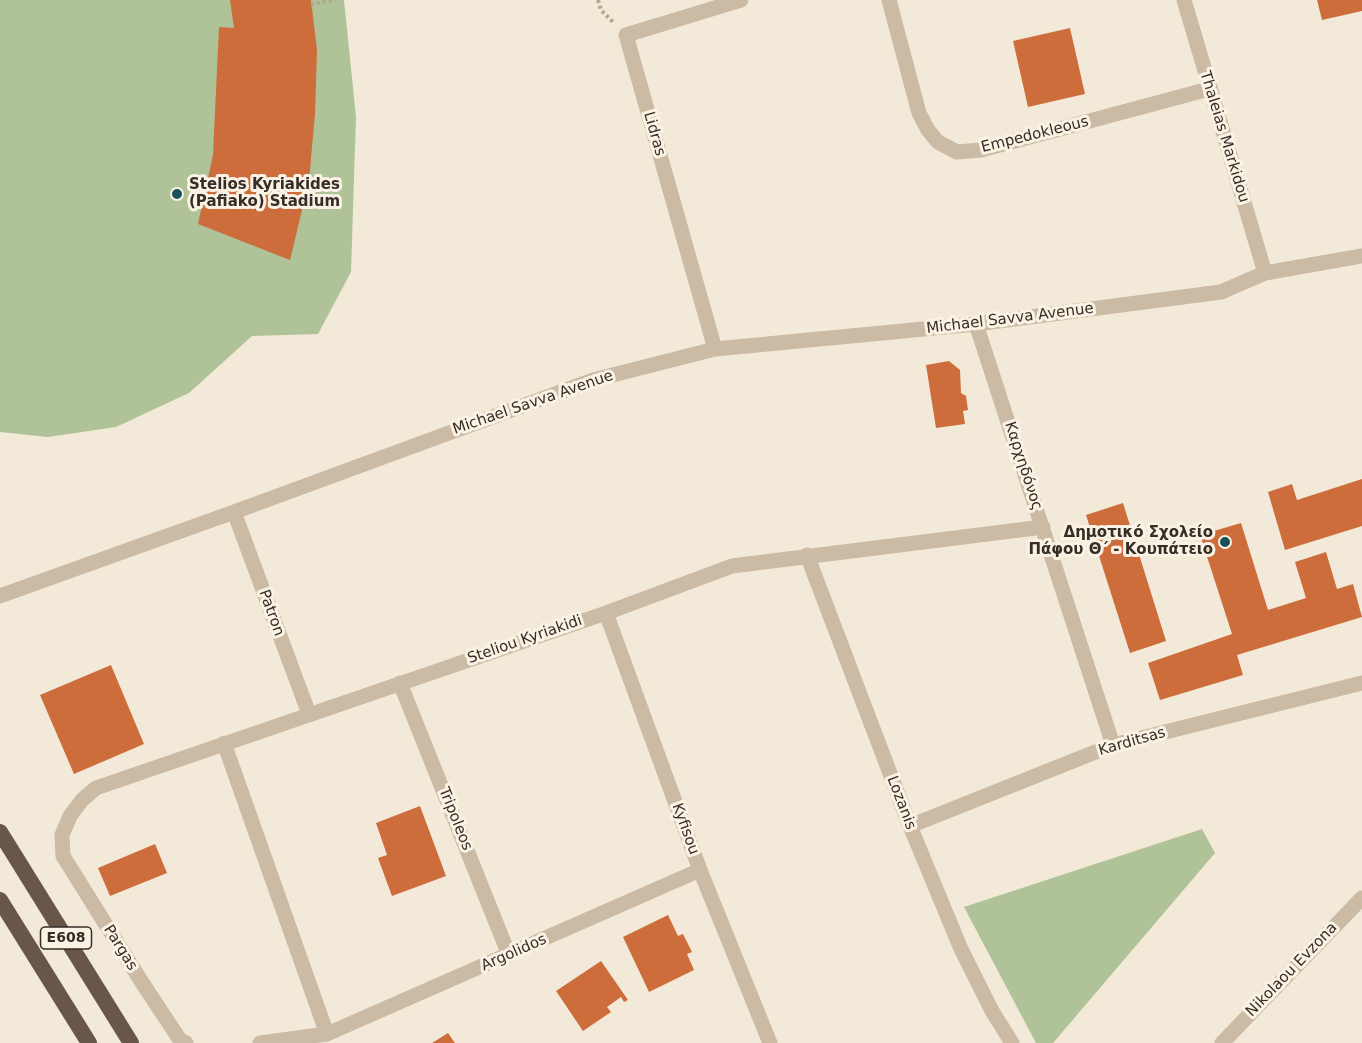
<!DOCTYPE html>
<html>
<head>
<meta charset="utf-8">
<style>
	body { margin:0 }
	canvas { display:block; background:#f3e9d8 }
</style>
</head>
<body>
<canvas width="1362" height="1043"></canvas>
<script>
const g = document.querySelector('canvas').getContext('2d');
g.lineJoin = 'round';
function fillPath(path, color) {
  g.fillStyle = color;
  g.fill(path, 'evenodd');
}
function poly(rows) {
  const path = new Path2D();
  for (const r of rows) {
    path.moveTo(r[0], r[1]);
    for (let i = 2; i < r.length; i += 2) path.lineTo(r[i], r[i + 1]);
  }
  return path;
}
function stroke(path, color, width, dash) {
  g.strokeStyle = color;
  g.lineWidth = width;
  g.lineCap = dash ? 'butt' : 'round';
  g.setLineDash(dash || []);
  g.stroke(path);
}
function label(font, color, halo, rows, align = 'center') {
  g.font = font + ' "DejaVu Sans",sans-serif';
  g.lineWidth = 6;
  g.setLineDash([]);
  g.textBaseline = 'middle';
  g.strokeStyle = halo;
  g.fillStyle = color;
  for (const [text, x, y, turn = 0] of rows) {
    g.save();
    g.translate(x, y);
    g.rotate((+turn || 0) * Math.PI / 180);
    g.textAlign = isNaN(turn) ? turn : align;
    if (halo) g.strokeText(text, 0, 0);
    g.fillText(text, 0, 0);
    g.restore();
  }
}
fillPath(poly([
	[0,0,344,0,356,117,351,272,318,334,252,336,189,393,116,427,48,437,0,432],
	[1202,829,1215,853,1053,1043,1036,1043,964,907]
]), '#b0c298');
fillPath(poly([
	[230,0,311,0,317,50,315,114,309,181,290,260,198,224,213,155,219,27,234,28],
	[1317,0,1362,0,1362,11,1322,20],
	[1070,28,1085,94,1028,107,1013,41],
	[949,361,960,370,961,393,966,396,968,410,963,411,965,424,936,428,926,365],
	[1362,479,1362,526,1285,550,1268,492,1292,484,1297,500],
	[1123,503,1166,641,1130,653,1086,515],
	[1241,523,1268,610,1306,598,1295,562,1326,552,1337,589,1353,584,1362,617,1237,655,1243,675,1160,700,1148,663,1232,634,1200,535],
	[111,665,144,744,74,774,40,695],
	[420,806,446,876,392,896,378,858,387,855,376,823],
	[155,844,167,873,110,896,98,868],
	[668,915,678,936,683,934,692,952,687,954,694,970,649,992,623,937],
	[601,961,628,1000,624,1002,621,997,607,1007,611,1012,583,1031,556,991],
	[448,1033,455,1043,432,1043]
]), '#cd6d3c');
stroke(poly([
	[598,0,601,10,614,23],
	[311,4,335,0]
]), '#b7a48e', 4, [3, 3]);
stroke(poly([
	[889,0,919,113,928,130,938,142,957,152,981,150,1209,89],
	[1184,0,1265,273],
	[976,324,1113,745],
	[715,349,626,35,741,0],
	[234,512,309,714],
	[807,555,910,826,961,949,992,1011,1012,1043],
	[0,596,234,512,593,380,715,349,976,324,1221,292,1265,273,1362,256],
	[606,613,700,870,770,1043],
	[400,683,509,955],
	[224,743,327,1034,700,870],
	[910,826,1113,745,1362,683],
	[186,1043,180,1040,143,984,63,856,62,835,70,816,82,800,96,788,606,613,732,566,1043,527],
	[260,1043,327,1034],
	[1222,1043,1362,898]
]), '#cbbaa4', 15);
stroke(poly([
	[0,832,131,1043],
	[0,900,89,1043]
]), '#685649', 16);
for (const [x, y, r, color] of [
	[177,194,6,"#19505a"],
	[1225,542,6,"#19505a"]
]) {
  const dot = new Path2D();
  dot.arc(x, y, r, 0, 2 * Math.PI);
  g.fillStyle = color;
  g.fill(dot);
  stroke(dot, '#faf2e5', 2);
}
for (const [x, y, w] of [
	[66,938,51]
]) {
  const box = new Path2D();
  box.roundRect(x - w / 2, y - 11, w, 22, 4.5);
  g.fillStyle = '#faf2e5';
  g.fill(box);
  stroke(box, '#362d26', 1.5);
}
label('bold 14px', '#362d26', null, [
	["E608",66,938]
]);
label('15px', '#362d26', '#faf2e5', [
	["Lidras",654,134,74],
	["Empedokleous",1035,135,-14],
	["Thaleias Markidou",1224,137,73],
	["Michael Savva Avenue",1010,319,-7],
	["Michael Savva Avenue",533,403,-19],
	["Καρχηδόνος",1023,466,72],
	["Patron",271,613,70],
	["Steliou Kyriakidi",525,640,-19],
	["Karditsas",1132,742,-16],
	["Lozanis",901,803,69],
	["Tripoleos",455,819,68],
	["Kyfisou",685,829,70],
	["Pargas",120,948,58],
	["Argolidos",514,953,-24],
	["Nikolaou Evzona",1292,970,-46]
]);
label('bold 15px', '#362d26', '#faf2e5', [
	["Stelios Kyriakides",189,185],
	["(Pafiako) Stadium",189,202],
	["Δημοτικό Σχολείο",1213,533,"right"],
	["Πάφου Θ΄ - Κουπάτειο",1213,550,"right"]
], 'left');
</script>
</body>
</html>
